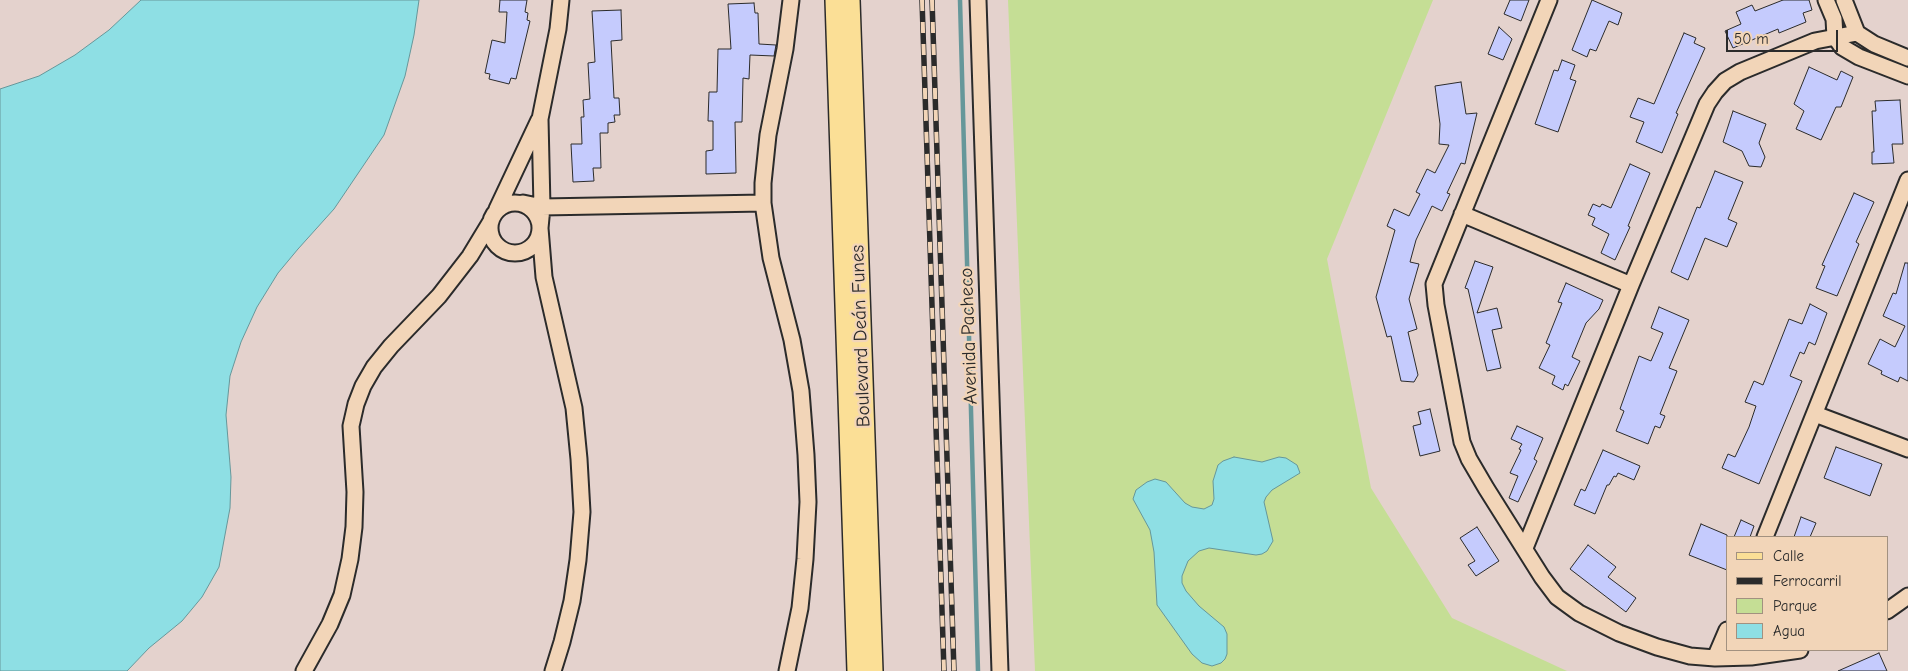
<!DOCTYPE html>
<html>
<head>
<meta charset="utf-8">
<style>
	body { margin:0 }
	#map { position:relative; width:1908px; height:671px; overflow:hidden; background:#e4d2cd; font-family:"Comic Neue",sans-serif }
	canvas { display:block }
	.legend { position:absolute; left:1726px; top:536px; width:162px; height:115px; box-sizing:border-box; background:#f2d5b8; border:1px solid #a29180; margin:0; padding:6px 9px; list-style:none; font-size:15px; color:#2b2b2b }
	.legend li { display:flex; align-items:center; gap:10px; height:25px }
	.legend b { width:25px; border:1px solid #a29180 }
	.scale { position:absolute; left:1726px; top:30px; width:112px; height:22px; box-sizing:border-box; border:2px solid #2b2b2b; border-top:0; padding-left:6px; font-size:15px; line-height:18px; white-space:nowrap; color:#2b2b2b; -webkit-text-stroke:4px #f2d5b8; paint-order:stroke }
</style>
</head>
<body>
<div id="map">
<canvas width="1908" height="671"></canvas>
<ul class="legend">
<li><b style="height:6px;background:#fbdf96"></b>Calle</li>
<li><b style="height:6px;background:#2b2b2b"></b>Ferrocarril</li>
<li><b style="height:14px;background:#c5de95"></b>Parque</li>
<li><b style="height:14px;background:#8edfe4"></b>Agua</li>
</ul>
<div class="scale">50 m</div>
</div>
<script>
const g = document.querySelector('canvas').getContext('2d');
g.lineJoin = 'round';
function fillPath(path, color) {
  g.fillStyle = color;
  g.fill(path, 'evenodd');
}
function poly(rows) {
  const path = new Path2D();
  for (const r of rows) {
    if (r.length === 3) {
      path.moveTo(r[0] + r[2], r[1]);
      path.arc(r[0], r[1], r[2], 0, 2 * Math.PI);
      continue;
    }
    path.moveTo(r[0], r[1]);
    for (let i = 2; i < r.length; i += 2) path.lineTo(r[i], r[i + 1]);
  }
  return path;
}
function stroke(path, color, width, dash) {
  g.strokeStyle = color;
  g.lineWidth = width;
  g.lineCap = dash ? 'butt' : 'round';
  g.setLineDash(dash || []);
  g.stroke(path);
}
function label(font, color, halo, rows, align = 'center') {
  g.font = font + ' "Comic Neue",sans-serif';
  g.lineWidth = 4.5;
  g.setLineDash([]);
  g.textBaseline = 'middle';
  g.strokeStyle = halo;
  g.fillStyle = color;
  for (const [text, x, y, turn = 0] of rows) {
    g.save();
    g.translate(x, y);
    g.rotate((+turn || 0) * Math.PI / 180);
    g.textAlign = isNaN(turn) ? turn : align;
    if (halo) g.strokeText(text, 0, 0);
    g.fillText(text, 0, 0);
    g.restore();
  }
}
fillPath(poly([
	[1008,0,1433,0,1327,259,1371,488,1452,618,1567,671,1035,671]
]), '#c5de95');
const water = poly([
	[141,0,419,0,414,35,405,76,384,135,334,209,298,249,278,273,257,307,241,342,230,376,226,415,231,477,230,508,219,567,202,597,182,621,149,648,127,671,0,671,0,89,39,76,75,55,109,30,141,0],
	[1234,457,1262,462,1279,457,1286,458,1297,465,1300,473,1272,490,1266,497,1264,502,1273,541,1267,551,1262,554,1256,555,1209,548,1199,551,1188,561,1182,576,1182,583,1186,591,1199,606,1224,627,1227,634,1227,654,1225,659,1221,663,1212,666,1202,663,1192,654,1157,605,1154,552,1150,530,1133,499,1136,490,1147,482,1155,479,1166,482,1185,503,1192,507,1204,509,1212,505,1214,499,1213,481,1218,465,1223,461,1234,457]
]);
fillPath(water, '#8edfe4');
stroke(water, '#66979a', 1);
stroke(poly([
	[960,0,978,671]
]), '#66979a', 4.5);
const building = poly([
	[500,0,527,0,525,12,528,13,527,20,530,21,516,79,511,78,509,84,489,79,490,74,485,73,492,40,505,43,507,12,499,12,500,0],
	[1510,0,1529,0,1521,21,1504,14,1510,0],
	[1592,0,1622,13,1618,25,1609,21,1596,51,1590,49,1587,57,1572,50,1592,0],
	[1783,0,1809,0,1812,10,1803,13,1806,22,1779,33,1778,29,1733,48,1725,31,1741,24,1736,12,1752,5,1755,11,1783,0],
	[754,3,755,13,758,13,759,44,776,45,774,56,750,55,749,79,743,78,742,122,735,122,736,173,706,174,706,151,713,150,713,121,708,121,709,92,717,92,718,49,731,49,728,4,754,3],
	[621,10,622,40,611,41,614,98,619,98,620,115,614,115,615,122,608,123,608,133,600,133,601,168,593,168,594,181,573,182,571,144,582,144,581,117,584,117,583,100,590,99,588,63,595,62,592,11,621,10],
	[1499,27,1512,39,1503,60,1488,54,1499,27],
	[1684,33,1696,38,1694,43,1705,48,1676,113,1678,114,1662,153,1636,142,1644,122,1630,117,1638,98,1654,104,1684,33],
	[1562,60,1575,65,1570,79,1576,81,1558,132,1535,124,1554,70,1558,71,1562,60],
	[1809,67,1837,80,1841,71,1853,77,1841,107,1836,107,1821,140,1796,129,1804,111,1794,104,1809,67],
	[1461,82,1466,114,1477,113,1465,164,1461,163,1447,193,1450,194,1442,211,1432,206,1416,240,1410,262,1419,264,1409,299,1417,329,1408,332,1418,375,1414,382,1401,381,1391,336,1387,337,1376,297,1395,230,1387,226,1394,209,1409,216,1420,194,1416,192,1427,169,1435,173,1449,145,1439,144,1440,124,1435,86,1461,82],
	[1900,100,1903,144,1892,144,1894,163,1872,164,1872,152,1874,152,1872,111,1876,111,1875,101,1900,100],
	[1733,111,1766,124,1759,143,1765,157,1761,167,1749,166,1742,151,1723,142,1733,111],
	[1630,164,1650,173,1628,226,1630,227,1615,260,1601,253,1609,234,1592,225,1595,218,1588,215,1593,204,1600,207,1602,204,1611,208,1630,164],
	[1715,171,1743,182,1728,219,1737,223,1727,247,1705,238,1688,280,1671,272,1697,207,1700,208,1715,171],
	[1854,193,1874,202,1856,242,1859,244,1837,296,1816,288,1825,266,1822,265,1854,193],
	[1475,261,1493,267,1477,313,1497,308,1502,328,1492,330,1501,368,1487,371,1468,289,1465,288,1475,261],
	[1905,263,1908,263,1908,381,1900,377,1898,382,1881,374,1882,371,1868,364,1880,339,1895,347,1905,326,1883,316,1893,293,1896,294,1905,263],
	[1566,283,1603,300,1599,309,1586,323,1572,357,1580,361,1568,386,1565,384,1563,390,1552,384,1555,376,1539,368,1550,345,1546,343,1562,303,1558,302,1566,283],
	[1810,304,1827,313,1815,345,1809,342,1804,354,1800,352,1790,376,1802,381,1759,484,1722,468,1728,454,1735,457,1749,427,1756,406,1745,402,1754,381,1763,385,1789,319,1802,324,1810,304],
	[1659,307,1689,320,1669,368,1677,371,1660,414,1665,416,1660,428,1655,426,1648,444,1616,431,1624,411,1620,409,1639,356,1651,361,1663,333,1651,328,1659,307],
	[1430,409,1440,451,1420,456,1413,426,1421,424,1418,412,1430,409],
	[1517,426,1543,438,1534,459,1537,461,1518,502,1509,498,1518,476,1510,473,1521,450,1519,449,1522,444,1511,439,1517,426],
	[1836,447,1882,464,1870,496,1824,478,1836,447],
	[1603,450,1640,466,1634,480,1618,473,1616,477,1614,476,1609,485,1607,485,1595,514,1574,505,1581,489,1585,491,1603,450],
	[1801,517,1816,523,1810,537,1794,537,1801,517],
	[1741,520,1754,526,1750,537,1734,537,1741,520],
	[1701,524,1727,535,1727,570,1689,555,1701,524],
	[1477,527,1499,561,1476,576,1468,565,1475,561,1460,538,1477,527],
	[1588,545,1616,567,1608,577,1636,598,1626,612,1570,569,1588,545],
	[1879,653,1887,671,1838,671,1879,653]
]);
fillPath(building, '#c5cbfd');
stroke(building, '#2b2b2b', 1);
const minor = poly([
	[978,0,1000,671],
	[1549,0,1434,284,1436,305,1462,442,1469,459,1486,488,1542,577,1557,597,1579,613,1619,633,1657,647,1690,656,1715,658,1751,657,1800,650],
	[1826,0,1834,19,1835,37,1842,47,1859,57,1908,76],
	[1844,0,1857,33,1874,44,1908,58],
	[515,228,25],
	[523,203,542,207,763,203],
	[497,209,539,120],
	[1462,214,1631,285],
	[1815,414,1908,449],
	[1765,537,1908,180],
	[1525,548,1631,285,1707,104,1715,92,1725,81,1740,72,1815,41,1857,33],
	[1887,611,1908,596],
	[1715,658,1727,630],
	[304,671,330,624,342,595,350,559,354,527,355,492,351,426,356,404,363,386,374,367,391,346,439,296,470,256,490,223],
	[553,671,562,642,572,601,578,560,582,512,579,459,574,408,544,277,540,228,542,207,540,119,558,29,561,0],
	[787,671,800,608,805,559,808,502,806,455,801,391,792,340,771,258,763,203,763,183,768,135,785,49,791,0]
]);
const major = poly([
	[835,0,857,671],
	[850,0,873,671]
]);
stroke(minor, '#2b2b2b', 19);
stroke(major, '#2b2b2b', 22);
stroke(minor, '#f2d5b8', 15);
stroke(major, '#fbdf96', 19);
const rail = poly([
	[922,0,944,671],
	[932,0,954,671]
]);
stroke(rail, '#2b2b2b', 5.5);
stroke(rail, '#f2d5b8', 4, [11]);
label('19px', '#2b2b2b', '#f2d5b8', [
	["Boulevard Deán Funes",861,336,-92],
	["Avenida Pacheco",969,336,-92]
]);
</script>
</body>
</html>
